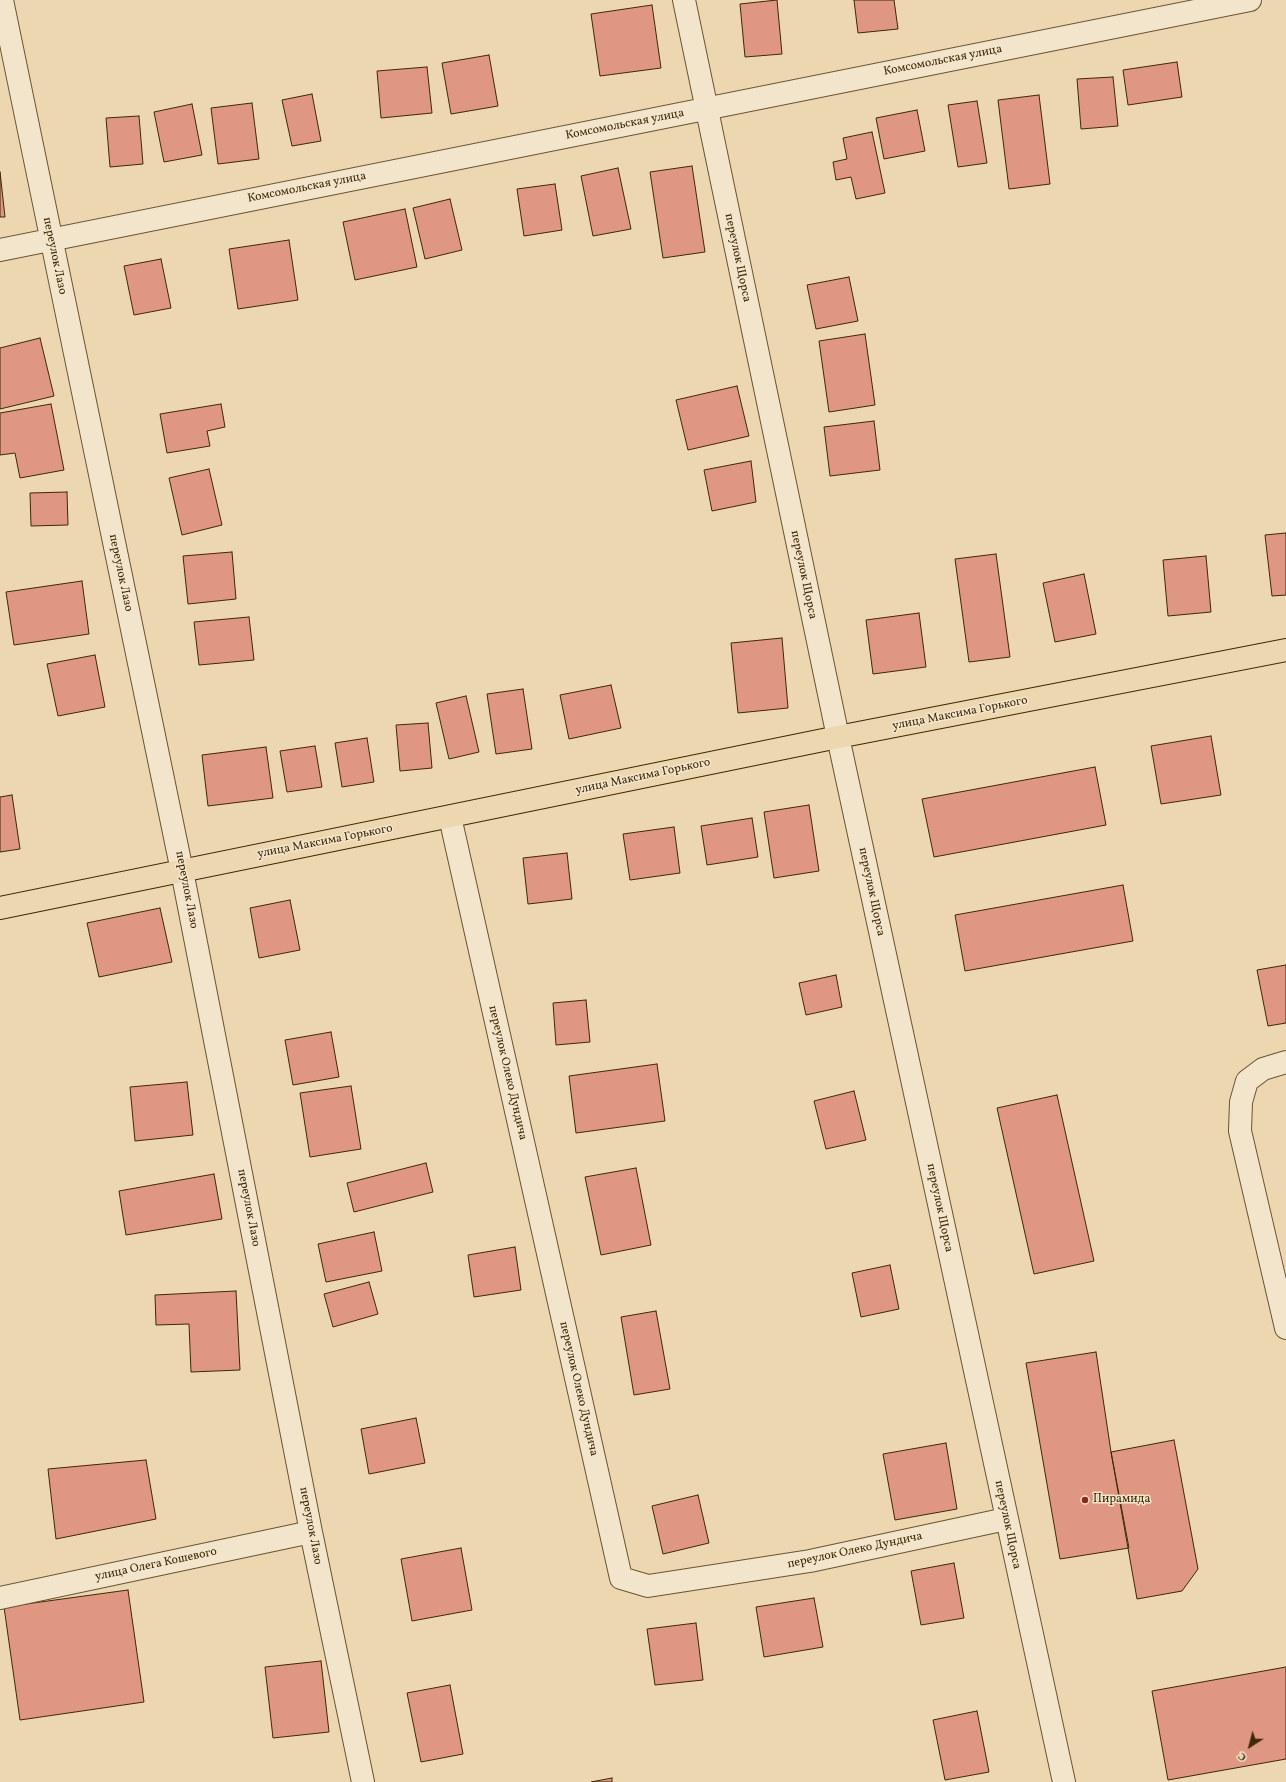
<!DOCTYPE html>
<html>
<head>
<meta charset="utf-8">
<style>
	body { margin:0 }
	#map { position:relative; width:1286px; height:1782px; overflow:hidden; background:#ecd7b1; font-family:Vollkorn,serif }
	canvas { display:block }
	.north { position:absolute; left:1230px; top:1726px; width:40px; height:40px; -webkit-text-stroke:3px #f3e5cc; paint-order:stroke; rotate:216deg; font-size:11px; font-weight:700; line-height:16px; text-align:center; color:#3e2805 }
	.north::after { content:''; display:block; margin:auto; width:14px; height:18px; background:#3e2805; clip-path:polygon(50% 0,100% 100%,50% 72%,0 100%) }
</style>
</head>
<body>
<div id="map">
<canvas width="1286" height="1782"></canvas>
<div class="north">С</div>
</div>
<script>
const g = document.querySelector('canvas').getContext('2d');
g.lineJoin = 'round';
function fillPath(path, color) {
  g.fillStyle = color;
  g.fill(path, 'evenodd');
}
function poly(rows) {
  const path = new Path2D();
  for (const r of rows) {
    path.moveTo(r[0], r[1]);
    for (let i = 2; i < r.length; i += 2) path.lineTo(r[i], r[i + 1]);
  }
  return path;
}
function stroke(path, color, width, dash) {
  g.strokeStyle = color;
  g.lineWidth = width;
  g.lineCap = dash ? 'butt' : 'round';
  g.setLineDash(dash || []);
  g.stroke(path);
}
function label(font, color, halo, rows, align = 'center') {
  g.font = font + ' Vollkorn,serif';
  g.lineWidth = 3;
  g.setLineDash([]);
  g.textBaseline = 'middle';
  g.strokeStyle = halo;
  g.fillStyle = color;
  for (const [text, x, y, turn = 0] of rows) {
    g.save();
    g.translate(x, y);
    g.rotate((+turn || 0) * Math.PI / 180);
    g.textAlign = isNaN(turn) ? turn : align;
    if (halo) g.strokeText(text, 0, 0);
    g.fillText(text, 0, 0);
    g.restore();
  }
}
const building = poly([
	[777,0,782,54,745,57,740,4,777,0],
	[854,0,894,0,898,29,858,33,854,0],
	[652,5,661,68,600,76,591,14,652,5],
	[489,55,498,106,451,114,442,63,489,55],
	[1177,62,1182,97,1128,105,1123,70,1177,62],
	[427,67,432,113,381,118,377,71,427,67],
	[1113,77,1118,126,1081,129,1077,79,1113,77],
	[312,94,321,141,292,146,282,100,312,94],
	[1039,95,1050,184,1009,189,998,100,1039,95],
	[977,101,987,163,958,167,948,105,977,101],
	[252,103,259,159,218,164,211,108,252,103],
	[192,104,202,155,164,162,154,112,192,104],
	[917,110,925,151,884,159,876,118,917,110],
	[139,116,143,164,110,167,106,118,139,116],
	[872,132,885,193,856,199,851,177,836,180,833,162,847,159,843,138,872,132],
	[692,166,705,252,663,258,650,172,692,166],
	[618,168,631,229,593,236,581,176,618,168],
	[0,172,5,217,0,217,0,172],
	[555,184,562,230,524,236,517,189,555,184],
	[450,199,462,250,425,259,413,208,450,199],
	[405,209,417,267,355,280,343,222,405,209],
	[289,240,298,300,238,309,229,249,289,240],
	[161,259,171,308,134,315,124,266,161,259],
	[849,277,858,321,816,329,807,285,849,277],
	[865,334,875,405,829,412,819,341,865,334],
	[40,338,54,396,0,409,0,348,40,338],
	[737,386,749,436,688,450,676,400,737,386],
	[51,404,64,470,20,478,15,453,0,455,0,413,51,404],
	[221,404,225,427,207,431,210,446,167,453,160,414,221,404],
	[874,421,880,470,830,476,824,427,874,421],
	[751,461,756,502,712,511,704,470,751,461],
	[209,469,222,525,182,535,169,478,209,469],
	[67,492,68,525,31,526,30,493,67,492],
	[1286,533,1286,595,1272,596,1265,535,1286,533],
	[232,552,236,599,188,604,183,556,232,552],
	[996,554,1010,657,969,662,955,559,996,554],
	[1206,556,1211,612,1168,616,1163,560,1206,556],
	[1084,574,1096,634,1055,642,1043,583,1084,574],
	[82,581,89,634,14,645,6,592,82,581],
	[919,613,926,667,873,674,866,620,919,613],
	[249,617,254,660,199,665,194,622,249,617],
	[782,638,788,708,738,713,731,643,782,638],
	[95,655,105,707,58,716,47,664,95,655],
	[611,685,621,728,569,739,560,695,611,685],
	[523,689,532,749,496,754,487,694,523,689],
	[466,696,479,752,449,759,436,703,466,696],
	[428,723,432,768,400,771,396,725,428,723],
	[1211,736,1221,795,1161,804,1151,746,1211,736],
	[367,738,374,782,342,787,335,743,367,738],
	[315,746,322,787,287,792,280,751,315,746],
	[266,747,273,798,208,806,202,755,266,747],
	[1095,767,1106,825,934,857,922,799,1095,767],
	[12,795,20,849,0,852,0,797,12,795],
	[809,805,819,871,774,878,764,812,809,805],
	[752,818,758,857,707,865,701,826,752,818],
	[674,827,680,873,630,880,623,834,674,827],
	[567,853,572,899,528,904,523,858,567,853],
	[1123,885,1133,941,965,971,955,915,1123,885],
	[290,900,300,950,259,958,250,908,290,900],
	[160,908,172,962,99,977,87,923,160,908],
	[1286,965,1286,1023,1268,1026,1257,970,1286,965],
	[836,975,842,1007,806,1015,799,983,836,975],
	[586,1000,590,1042,556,1045,553,1003,586,1000],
	[331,1032,339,1077,293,1085,285,1040,331,1032],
	[657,1064,665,1121,576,1133,569,1076,657,1064],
	[187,1082,193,1135,135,1141,130,1087,187,1082],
	[351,1086,361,1149,310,1157,300,1093,351,1086],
	[854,1091,866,1140,826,1149,814,1101,854,1091],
	[1057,1095,1094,1261,1034,1274,997,1108,1057,1095],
	[426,1163,433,1192,354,1212,347,1183,426,1163],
	[636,1168,651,1245,601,1255,585,1177,636,1168],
	[214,1174,222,1219,126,1235,119,1191,214,1174],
	[374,1232,382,1271,326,1282,318,1244,374,1232],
	[515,1247,521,1290,474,1297,468,1255,515,1247],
	[890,1265,899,1309,861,1317,852,1273,890,1265],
	[369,1282,378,1314,333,1327,324,1294,369,1282],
	[236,1291,240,1370,191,1372,189,1324,156,1325,155,1295,236,1291],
	[656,1311,670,1389,634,1395,621,1317,656,1311],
	[1096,1352,1111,1452,1129,1548,1060,1559,1026,1363,1096,1352],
	[416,1418,425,1463,369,1474,361,1429,416,1418],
	[1174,1440,1198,1569,1182,1591,1137,1599,1111,1452,1174,1440],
	[946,1443,957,1509,895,1520,883,1454,946,1443],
	[146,1460,156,1519,56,1539,48,1469,146,1460],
	[698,1495,709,1543,663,1554,652,1506,698,1495],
	[461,1548,472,1610,412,1621,401,1559,461,1548],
	[954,1563,964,1618,921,1625,911,1571,954,1563],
	[128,1590,144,1702,20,1720,4,1607,128,1590],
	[814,1598,823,1647,764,1657,756,1607,814,1598],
	[696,1623,703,1680,655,1685,647,1629,696,1623],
	[321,1661,329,1732,273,1738,265,1667,321,1661],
	[1286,1667,1286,1759,1168,1780,1152,1691,1286,1667],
	[450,1685,463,1754,421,1762,407,1693,450,1685],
	[977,1711,989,1772,945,1780,933,1720,977,1711],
	[612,1778,612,1782,591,1782,612,1778]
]);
fillPath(building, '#e09781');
stroke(building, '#3e2805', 1);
const minor = poly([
	[2,0,182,871,311,1532,363,1782],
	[684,0,838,737,1064,1782],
	[0,250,1250,0],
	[450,817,621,1578,648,1586,810,1561,1006,1519],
	[1286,1062,1263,1069,1247,1081,1241,1102,1240,1131,1286,1328],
	[0,1598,311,1532]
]);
const major = poly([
	[0,908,838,737,1286,650]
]);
stroke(minor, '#6a5430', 24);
stroke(major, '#3e2805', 24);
stroke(minor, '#f3e5cc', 22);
stroke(major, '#ecd7b1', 22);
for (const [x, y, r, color] of [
	[1085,1500,4,"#8f2418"]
]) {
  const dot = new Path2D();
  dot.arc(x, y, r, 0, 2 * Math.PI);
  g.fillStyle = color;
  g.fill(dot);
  stroke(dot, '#f3e5cc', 1.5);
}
label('12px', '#3e2805', '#f3e5cc', [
	["Комсомольская улица",943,61,-11],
	["Комсомольская улица",625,125,-11],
	["Комсомольская улица",307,188,-11],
	["переулок Лазо",54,256,78],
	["переулок Щорса",737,258,78],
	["переулок Лазо",120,573,78],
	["переулок Щорса",803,575,78],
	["улица Максима Горького",960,714,-11],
	["улица Максима Горького",643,777,-12],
	["улица Максима Горького",325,842,-11],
	["переулок Лазо",186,890,79],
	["переулок Щорса",871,892,78],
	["переулок Олеко Дундича",507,1073,77],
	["переулок Лазо",248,1208,79],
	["переулок Щорса",939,1208,78],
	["переулок Олеко Дундича",578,1389,77],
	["переулок Щорса",1007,1525,78],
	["переулок Лазо",310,1526,79],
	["переулок Олеко Дундича",855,1551,-12],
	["улица Олега Кошевого",156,1565,-12]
]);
label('12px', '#3e2805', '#f3e5cc', [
	["Пирамида",1093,1500]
], 'left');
</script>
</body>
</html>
